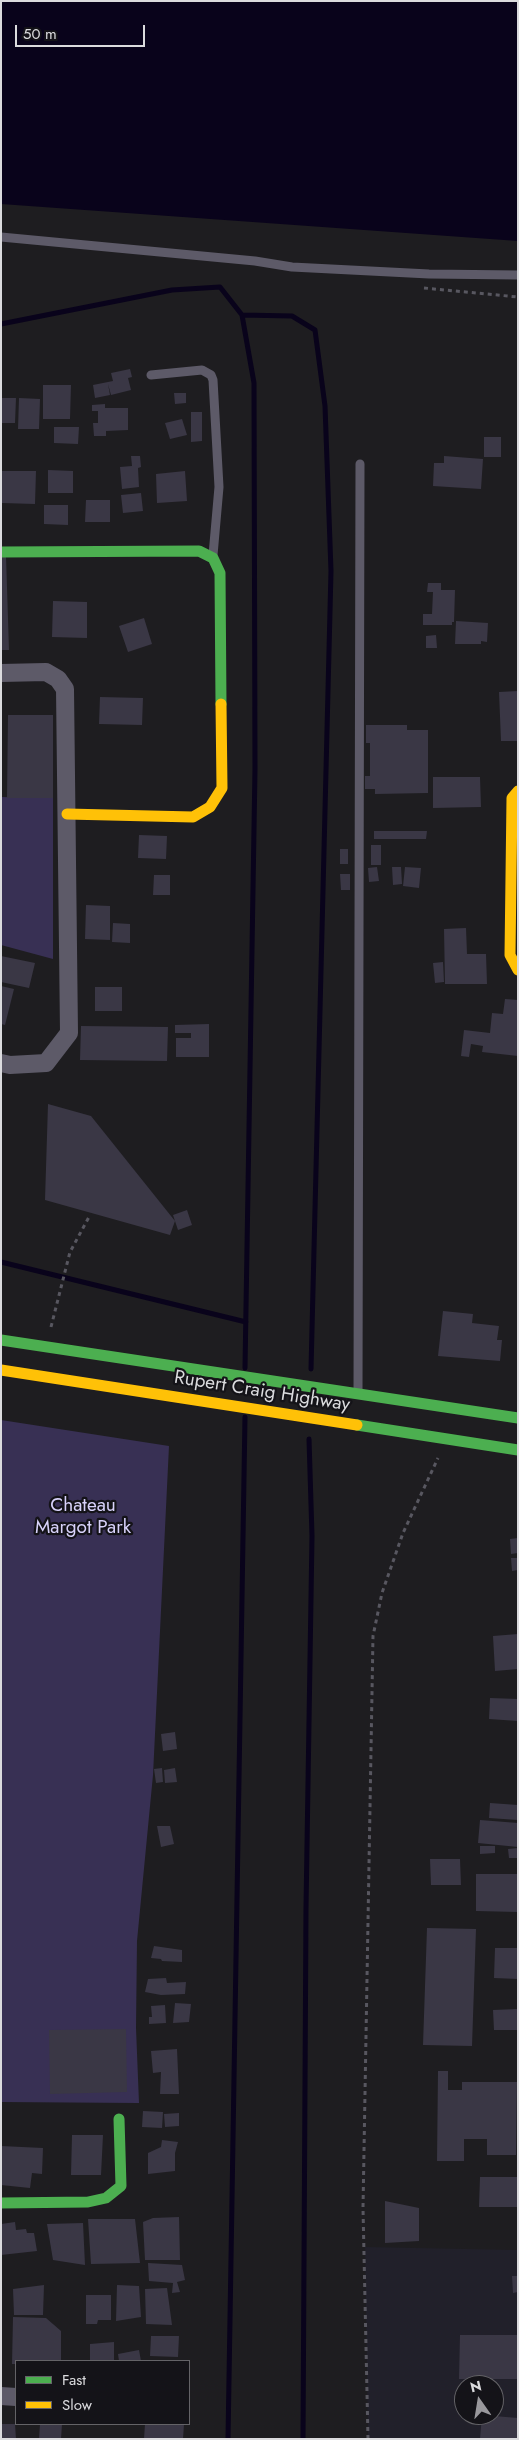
<!DOCTYPE html>
<html>
<head>
<meta charset="utf-8">
<style>
	body { margin:0 }
	#map { position:relative; width:519px; height:2440px; overflow:hidden; background:#1e1d20; font-family:Jost,sans-serif }
	canvas { display:block }
	.frame { position:absolute; inset:0; border:2px solid #dbdbde; pointer-events:none }
	.legend { position:absolute; left:15px; top:2360px; width:175px; height:65px; box-sizing:border-box; background:#141318; border:1px solid #646367; margin:0; padding:6px 9px; list-style:none; font-size:15px; color:#dbdbde }
	.legend li { display:flex; align-items:center; gap:10px; height:25px }
	.legend b { width:25px; border:1px solid #646367 }
	.north { position:absolute; left:454px; top:2375px; width:50px; height:50px; box-sizing:border-box; background:#141318; border:1px solid #646367; border-radius:50%; rotate:347deg; font-size:14px; font-weight:700; line-height:20px; text-align:center; color:#dbdbde }
	.north::after { content:''; display:block; margin:auto; width:18px; height:22px; background:#99989c; clip-path:polygon(50% 0,100% 100%,50% 72%,0 100%) }
	.scale { position:absolute; left:15px; top:25px; width:130px; height:22px; box-sizing:border-box; border:2px solid #dbdbde; border-top:0; padding-left:6px; font-size:15px; line-height:18px; white-space:nowrap; color:#dbdbde; -webkit-text-stroke:4px #141318; paint-order:stroke }
</style>
</head>
<body>
<div id="map">
<canvas width="519" height="2440"></canvas>
<div class="frame"></div>
<ul class="legend">
<li><b style="height:6px;background:#4caf50"></b>Fast</li>
<li><b style="height:6px;background:#ffc107"></b>Slow</li>
</ul>
<div class="north">N</div>
<div class="scale">50 m</div>
</div>
<script>
const g = document.querySelector('canvas').getContext('2d');
g.lineJoin = 'round';
function fillPath(path, color) {
  g.fillStyle = color;
  g.fill(path, 'evenodd');
}
function poly(rows) {
  const path = new Path2D();
  for (const r of rows) {
    path.moveTo(r[0], r[1]);
    for (let i = 2; i < r.length; i += 2) path.lineTo(r[i], r[i + 1]);
  }
  return path;
}
function stroke(path, color, width, dash) {
  g.strokeStyle = color;
  g.lineWidth = width;
  g.lineCap = dash ? 'butt' : 'round';
  g.setLineDash(dash || []);
  g.stroke(path);
}
function label(font, color, halo, rows, align = 'center') {
  g.font = font + ' Jost,sans-serif';
  g.lineWidth = 4.5;
  g.setLineDash([]);
  g.textBaseline = 'middle';
  g.strokeStyle = halo;
  g.fillStyle = color;
  for (const [text, x, y, turn = 0] of rows) {
    g.save();
    g.translate(x, y);
    g.rotate((+turn || 0) * Math.PI / 180);
    g.textAlign = isNaN(turn) ? turn : align;
    if (halo) g.strokeText(text, 0, 0);
    g.fillText(text, 0, 0);
    g.restore();
  }
}
fillPath(poly([
	[365,2247,518,2250,518,2439,368,2439],
	[464,2385,494,2385,494,2415,464,2415]
]), '#21202a');
fillPath(poly([
	[1,797,53,798,53,959,1,945],
	[1,1420,169,1446,153,1775,137,1941,136,2028,139,2103,1,2102]
]), '#383054');
fillPath(poly([
	[1,1,518,1,518,241,1,204]
]), '#09031b');
stroke(poly([
	[242,315,292,316,315,330,325,406,331,571,311,1369],
	[1,324,172,290,220,287,242,315,254,383,255,769,245,1368],
	[1,1262,246,1322],
	[228,2439,245,1417],
	[303,2439,306,1908,312,1536,309,1439]
]), '#09031b', 5);
fillPath(poly([
	[130,369,132,377,128,378,131,390,111,395,108,384,110,395,95,398,93,385,113,381,111,373],
	[43,385,71,385,70,419,43,419],
	[174,393,186,393,186,403,175,404],
	[1,398,16,398,15,423,1,423],
	[19,398,40,399,39,429,18,429],
	[105,404,105,408,128,408,128,430,106,431,106,436,94,436,93,423,98,423,98,411,92,411,92,405],
	[191,412,202,412,202,441,191,442],
	[182,419,187,435,170,439,165,423],
	[54,427,79,427,78,444,54,443],
	[484,437,501,437,501,457,484,457],
	[131,456,140,456,141,467,138,468,139,487,122,489,120,467,132,466],
	[444,456,483,459,481,489,433,486,434,463,444,463],
	[48,470,73,471,73,493,48,493],
	[2,471,36,471,35,504,2,503],
	[185,471,187,501,157,503,156,474],
	[141,493,143,511,123,513,121,495],
	[86,500,110,500,110,522,85,522],
	[44,505,68,505,68,525,44,524],
	[1,556,6,556,9,650,1,650],
	[428,583,441,583,441,590,455,590,454,622,452,622,452,625,423,625,423,614,432,614,433,592,427,592],
	[53,601,87,602,87,638,52,637],
	[144,618,152,644,128,652,119,626],
	[456,621,488,623,487,642,481,641,481,644,455,644],
	[436,635,437,648,426,648,426,636],
	[518,691,518,741,501,741,499,692],
	[100,697,143,698,142,725,99,724],
	[8,715,53,715,53,798,7,798],
	[366,725,407,725,407,730,428,730,428,793,375,794,375,789,365,789,365,776,370,776,370,743,366,743],
	[433,777,480,777,481,807,433,808],
	[374,831,427,831,426,839,374,839],
	[139,835,167,836,166,859,138,858],
	[371,845,381,845,381,865,371,865],
	[340,849,348,849,348,864,340,864],
	[377,867,379,881,369,882,368,868],
	[392,867,401,867,402,884,393,885],
	[405,867,421,868,419,888,403,886],
	[340,874,350,874,350,890,341,890],
	[154,875,170,875,170,895,153,895],
	[86,905,110,906,110,940,85,939],
	[113,923,130,924,130,943,112,942],
	[466,928,467,954,486,954,487,984,445,984,444,929],
	[1,956,35,963,29,988,1,982],
	[443,962,444,982,435,983,433,963],
	[1,986,14,989,5,1025,1,1024],
	[95,987,122,987,122,1011,95,1011],
	[505,999,518,1000,518,1056,482,1052,483,1046,471,1044,469,1057,461,1056,464,1030,490,1033,492,1013,503,1014],
	[209,1024,209,1057,176,1057,176,1038,191,1038,191,1033,175,1033,175,1025],
	[81,1026,168,1027,167,1061,80,1060],
	[48,1104,91,1116,175,1221,173,1215,187,1210,192,1225,178,1230,175,1221,170,1235,45,1200],
	[443,1311,473,1314,472,1323,499,1326,497,1340,502,1340,500,1361,438,1356],
	[518,1538,518,1553,511,1554,510,1539],
	[511,1558,518,1558,518,1570,512,1571],
	[518,1634,518,1669,495,1671,493,1636],
	[490,1698,518,1699,518,1721,489,1719],
	[175,1732,177,1749,163,1751,161,1734],
	[162,1768,163,1782,156,1783,154,1769],
	[175,1768,177,1782,165,1783,164,1770],
	[490,1803,518,1805,518,1820,489,1818],
	[480,1820,518,1823,518,1847,478,1843],
	[157,1826,170,1826,174,1844,161,1847],
	[480,1846,495,1846,495,1853,480,1854],
	[518,1848,518,1858,509,1858,508,1849],
	[430,1859,460,1859,461,1885,431,1885],
	[476,1874,518,1874,518,1912,476,1911],
	[427,1928,476,1929,472,2046,423,2045],
	[154,1946,182,1950,182,1962,162,1961,161,1959,151,1958],
	[495,1948,518,1948,518,1979,494,1978],
	[166,1978,167,1983,186,1982,185,1994,161,1995,145,1992,148,1979],
	[175,2003,191,2004,189,2022,173,2023],
	[165,2005,166,2023,149,2024,149,2017,152,2017,151,2006],
	[518,2009,518,2030,494,2030,493,2010],
	[126,2029,127,2092,50,2094,49,2030],
	[177,2049,179,2094,160,2094,161,2072,153,2073,151,2051],
	[438,2071,448,2071,448,2090,462,2090,462,2082,517,2082,516,2155,487,2155,487,2139,464,2139,464,2161,437,2161],
	[143,2111,163,2112,162,2128,142,2127],
	[179,2113,179,2126,165,2127,164,2114],
	[72,2135,103,2135,101,2175,71,2175],
	[162,2140,178,2142,175,2153,175,2171,148,2174,148,2153,161,2147],
	[1,2146,43,2148,42,2174,32,2173,30,2188,1,2185],
	[480,2177,518,2177,518,2207,479,2207],
	[385,2201,419,2208,419,2241,385,2243],
	[179,2217,180,2260,145,2260,143,2222,153,2218],
	[88,2219,135,2219,140,2263,91,2264],
	[15,2222,16,2230,26,2229,27,2233,34,2233,37,2251,1,2255,1,2224],
	[83,2223,85,2265,53,2260,47,2224],
	[148,2263,182,2265,185,2280,177,2282,180,2292,172,2293,173,2283,149,2281],
	[512,2276,518,2276,518,2292,513,2293],
	[44,2285,43,2315,14,2315,13,2289],
	[117,2285,139,2286,141,2317,116,2321],
	[167,2288,172,2325,146,2324,145,2289],
	[86,2295,111,2295,111,2320,98,2320,97,2324,86,2324],
	[13,2317,46,2318,61,2331,61,2361,16,2361,16,2364,12,2364],
	[460,2335,518,2335,518,2379,459,2379],
	[151,2336,179,2336,178,2357,150,2356],
	[114,2342,114,2361,90,2361,90,2344],
	[139,2350,141,2361,119,2361,118,2354],
	[482,2415,518,2418,518,2439,480,2439],
	[1,2424,15,2424,16,2439,1,2439],
	[40,2424,62,2424,61,2439,39,2439],
	[145,2424,184,2424,183,2439,144,2439]
]), '#3a3745');
stroke(poly([
	[424,288,518,297],
	[51,1327,70,1252,89,1217],
	[368,2439,363,2208,373,1636,382,1593,403,1533,438,1458]
]), '#585760', 3, [4, 4]);
stroke(poly([
	[1,237,255,261,292,267,429,274,518,275],
	[151,375,202,370,211,375,213,380,219,487,213,555],
	[358,1392,360,464]
]), '#5d5a68', 9);
stroke(poly([
	[1,673,46,672,58,679,65,689,69,1033,46,1063,10,1065,1,1063],
	[1,2396,16,2397]
]), '#5d5a68', 18);
stroke(poly([
	[1,552,199,551,213,558,220,573,221,704],
	[1,1340,518,1418],
	[357,1425,518,1450],
	[1,2203,88,2202,106,2198,121,2186,119,2119]
]), '#4caf50', 11);
stroke(poly([
	[518,791,512,798,510,955,518,970],
	[67,814,193,817,210,807,222,788,221,704],
	[1,1370,357,1425]
]), '#ffc107', 11);
label('19px', '#dbdbde', '#141318', [
	["Rupert Craig Highway",262,1392,9]
]);
label('19px', '#d8d2fa', '#141318', [
	["Chateau",83,1506],
	["Margot Park",83,1528]
]);
</script>
</body>
</html>
